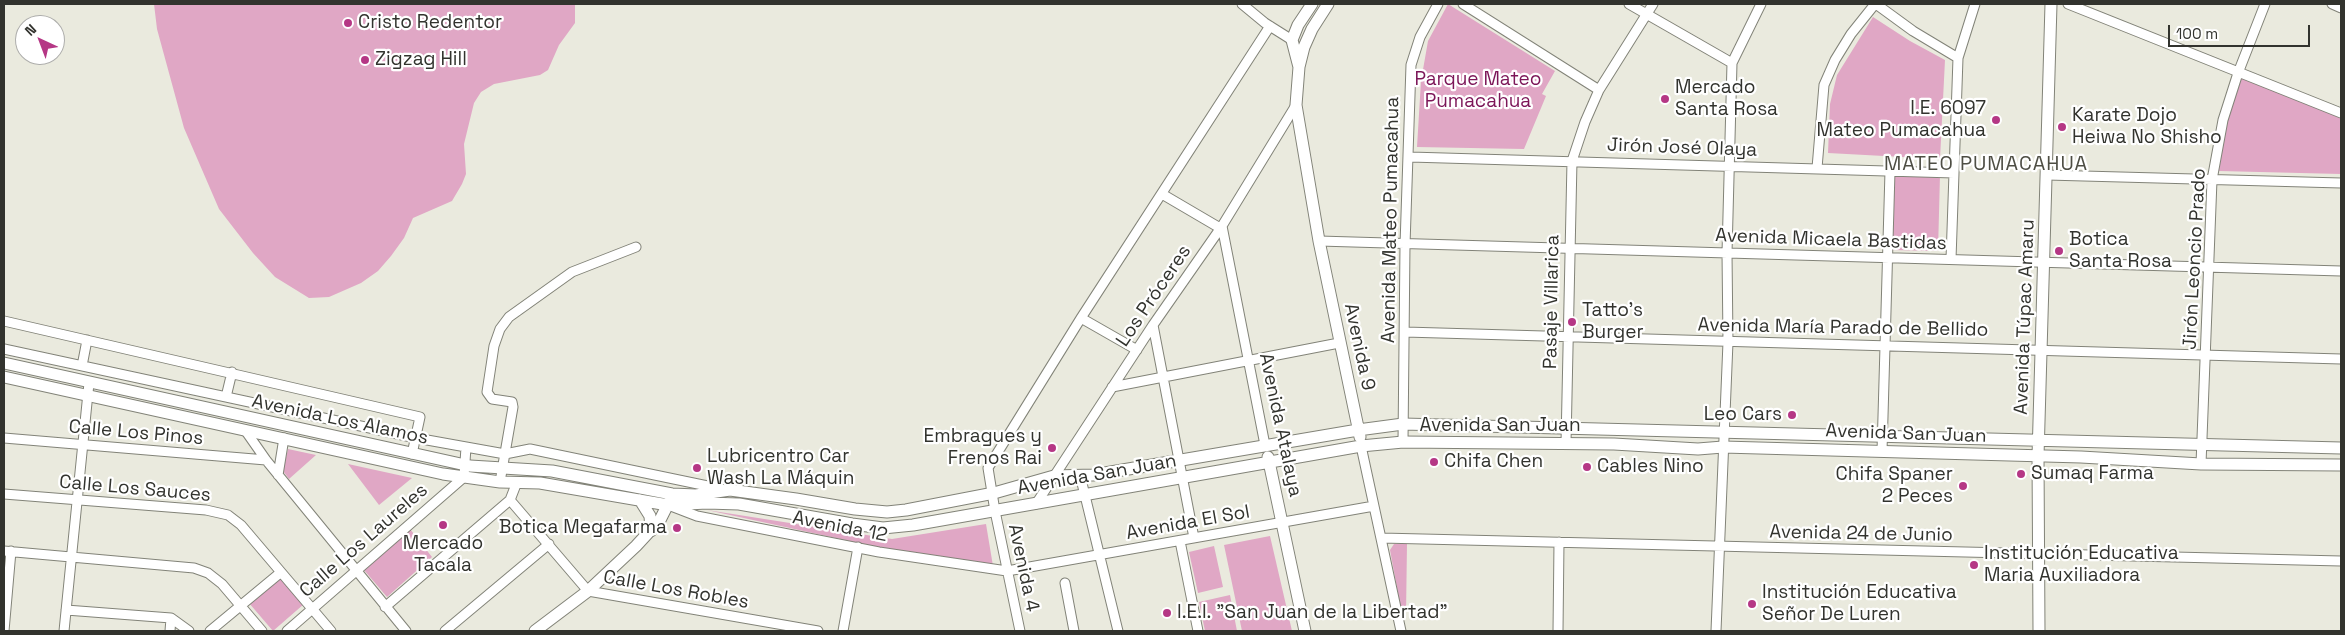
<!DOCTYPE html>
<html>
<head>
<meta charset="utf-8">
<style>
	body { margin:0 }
	#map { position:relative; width:2345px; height:635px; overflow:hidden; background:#eaeade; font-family:"Space Grotesk",sans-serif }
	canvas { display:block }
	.frame { position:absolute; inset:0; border:5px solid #32332e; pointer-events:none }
	.north { position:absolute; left:15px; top:15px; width:50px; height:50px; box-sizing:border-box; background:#fff; border:1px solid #adadab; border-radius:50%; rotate:317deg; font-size:14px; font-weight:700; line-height:20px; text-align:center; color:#32332e }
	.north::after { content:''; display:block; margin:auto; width:18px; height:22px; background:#b53785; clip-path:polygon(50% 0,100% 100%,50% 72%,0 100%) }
	.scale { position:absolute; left:2168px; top:25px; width:142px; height:22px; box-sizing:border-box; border:2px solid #32332e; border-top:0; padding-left:6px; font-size:15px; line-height:18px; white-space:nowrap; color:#32332e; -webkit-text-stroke:4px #fff; paint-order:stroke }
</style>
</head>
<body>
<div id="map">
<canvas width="2345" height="635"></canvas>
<div class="frame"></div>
<div class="north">N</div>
<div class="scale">100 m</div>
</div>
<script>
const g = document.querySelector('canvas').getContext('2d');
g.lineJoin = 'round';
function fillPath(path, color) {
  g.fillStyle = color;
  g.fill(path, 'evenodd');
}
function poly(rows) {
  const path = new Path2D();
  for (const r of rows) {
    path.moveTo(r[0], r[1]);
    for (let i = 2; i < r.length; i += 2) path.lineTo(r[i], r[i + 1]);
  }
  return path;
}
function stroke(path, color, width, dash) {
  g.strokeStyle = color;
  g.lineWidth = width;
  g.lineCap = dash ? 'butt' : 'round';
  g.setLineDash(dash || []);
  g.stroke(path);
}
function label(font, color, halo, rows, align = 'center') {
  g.font = font + ' "Space Grotesk",sans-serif';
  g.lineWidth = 4.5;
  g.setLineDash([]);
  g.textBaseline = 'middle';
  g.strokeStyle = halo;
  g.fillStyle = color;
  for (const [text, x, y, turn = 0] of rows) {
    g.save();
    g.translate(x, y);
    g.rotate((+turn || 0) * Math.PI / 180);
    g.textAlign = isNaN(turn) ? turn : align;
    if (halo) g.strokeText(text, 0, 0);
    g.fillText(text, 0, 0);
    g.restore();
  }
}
fillPath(poly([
	[154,4,575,4,575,23,559,45,548,70,540,75,494,84,481,92,474,103,464,144,466,174,462,184,452,201,413,218,404,238,391,256,378,271,361,283,329,297,309,298,275,277,253,253,219,209,184,128,157,29],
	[1448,4,1555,71,1542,94,1546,96,1524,149,1417,147,1421,81,1428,41],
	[1873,17,1910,41,1945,60,1940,159,1828,153,1830,104,1837,75],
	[2241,78,2341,117,2341,174,2219,171,2224,131],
	[1893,173,1940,175,1938,251,1891,250],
	[288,449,316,455,289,479,283,471],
	[348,464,412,478,379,505],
	[707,510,892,539,986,524,993,566,868,545],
	[410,529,432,557,387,597,364,570],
	[1270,536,1292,631,1242,631,1224,545],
	[1394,544,1407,544,1406,615,1402,615,1390,550],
	[1214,546,1223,587,1198,593,1189,552],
	[280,577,304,604,273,631,249,603],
	[1230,595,1237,631,1205,631,1199,602]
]), '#e0a7c5');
const street = poly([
	[1242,4,1265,23,1292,40],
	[1463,4,1599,90],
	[1629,4,1732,63],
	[1876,4,1913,31,1958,58],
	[2068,4,2341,113],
	[2332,4,2341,8],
	[1410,157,1954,173],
	[1817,168,1824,85,1835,60,1851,34,1875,4],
	[2047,175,2341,183],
	[1162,194,1220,228],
	[1222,226,1265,445],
	[1319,241,2341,271],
	[1951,259,1958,58,1975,4],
	[1081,318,1137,350],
	[4,321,420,417,412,454],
	[1153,325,1194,538],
	[1405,332,2341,359],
	[4,349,416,438,505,454,530,449,722,489],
	[82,366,87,340],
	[1112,387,1339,343],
	[226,397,232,372],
	[245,430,266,460,406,631],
	[4,438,266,460],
	[1403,442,1405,245,1411,65,1420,37,1438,4],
	[1566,443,1572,161,1585,122,1599,90,1653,4],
	[1361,446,1401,631],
	[1882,451,1890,171],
	[2201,464,2212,180,2223,120,2238,73,2265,4],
	[278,475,284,438],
	[1080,475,1118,631],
	[500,482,513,407,512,402,492,399,487,392,494,346,500,329,509,317,572,272,636,247],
	[4,494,206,510,228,515,241,525,331,631],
	[510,500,588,591,818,631],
	[1036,504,1153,325,1222,226,1296,105],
	[671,506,697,516,879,552,1007,571,1374,506],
	[1381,538,2341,561],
	[1180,541,1198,631],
	[4,551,194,568,208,573,222,584,262,631],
	[1065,583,1074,631],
	[385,607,510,500,517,482],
	[66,610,171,618,189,631],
	[4,631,11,551],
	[64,631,89,383],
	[170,631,171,618],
	[210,631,280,573],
	[287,631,464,477,466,447],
	[445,631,549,544],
	[843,631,858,547],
	[1020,631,995,511,988,468,1081,318,1270,26],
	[1558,631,1559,542],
	[1716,631,1728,342,1727,253,1732,63,1761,4]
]);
const secondary = poly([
	[1328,4,1312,29,1304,47,1299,67,1296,105,1319,241,1360,437],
	[1299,67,1292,40,1298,25,1312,4],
	[4,363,470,466,552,471,672,494,696,495,730,490,796,499,855,509,887,512,906,510,994,493,1054,476,1093,475,1358,430,1403,424,2341,448],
	[4,377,443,474,500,482,540,483,668,505,707,503,739,504,852,524,883,528,913,525,1361,446,1403,442,1614,444,1698,449,1723,447,2081,457,2201,464,2341,465],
	[1268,457,1305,631],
	[640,500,650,516,651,531],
	[535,631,588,591,636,546,660,520,670,500],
	[2039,631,2038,456,2051,4]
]);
stroke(street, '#828378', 11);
stroke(secondary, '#828378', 13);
stroke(street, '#fff', 9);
stroke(secondary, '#fff', 11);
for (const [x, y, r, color] of [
	[348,23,5,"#b53785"],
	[365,60,5,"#b53785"],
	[1665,99,5,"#b53785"],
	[1996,120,5,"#b53785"],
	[2062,127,5,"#b53785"],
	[2059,251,5,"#b53785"],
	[1572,322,5,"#b53785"],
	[1792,415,5,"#b53785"],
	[1052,448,5,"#b53785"],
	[1434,462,5,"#b53785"],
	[1587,467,5,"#b53785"],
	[697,468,5,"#b53785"],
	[2021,474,5,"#b53785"],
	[1963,486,5,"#b53785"],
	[443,525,5,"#b53785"],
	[677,528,5,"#b53785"],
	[1974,565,5,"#b53785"],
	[1752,604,5,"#b53785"],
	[1167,613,5,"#b53785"]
]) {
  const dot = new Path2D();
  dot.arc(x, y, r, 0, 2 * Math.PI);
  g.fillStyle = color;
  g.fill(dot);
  stroke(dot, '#fff', 2);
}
label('19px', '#32332e', '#fff', [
	["Cristo Redentor",358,23],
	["Zigzag Hill",375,60],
	["Mercado",1675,88],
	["Santa Rosa",1675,110],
	["I.E. 6097",1986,109,"right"],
	["Mateo Pumacahua",1986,131,"right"],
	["Karate Dojo",2072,116],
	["Heiwa No Shisho",2072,138],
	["Botica",2069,240],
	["Santa Rosa",2069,262],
	["Tatto's",1582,311],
	["Burger",1582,333],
	["Leo Cars",1782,415,"right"],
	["Embragues y",1042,437,"right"],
	["Frenos Rai",1042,459,"right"],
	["Lubricentro Car",707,457],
	["Wash La Máquin",707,479],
	["Chifa Chen",1444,462],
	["Cables Nino",1597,467],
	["Sumaq Farma",2031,474],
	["Chifa Spaner",1953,475,"right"],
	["2 Peces",1953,497,"right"],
	["Botica Megafarma",667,528,"right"],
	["Mercado",443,544,"center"],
	["Tacala",443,566,"center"],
	["Institución Educativa",1984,554],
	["Maria Auxiliadora",1984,576],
	["Institución Educativa",1762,593],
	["Señor De Luren",1762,615],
	["I.E.I. \"San Juan de la Libertad\"",1177,613]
], 'left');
label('19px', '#7c1658', '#fff', [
	["Parque Mateo",1478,80],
	["Pumacahua",1478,102]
]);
label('19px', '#32332e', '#fff', [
	["Jirón José Olaya",1682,148,2],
	["Avenida Mateo Pumacahua",1391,220,-89],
	["Avenida Micaela Bastidas",1831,240,2],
	["Jirón Leoncio Prado",2195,259,-87],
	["Los Próceres",1154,296,-56],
	["Pasaje Villarica",1552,302,-89],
	["Avenida Túpac Amaru",2025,317,-88],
	["Avenida María Parado de Bellido",1843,328,1],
	["Avenida 9",1359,347,78],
	["Avenida Los Alamos",340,420,12],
	["Avenida Atalaya",1280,425,78],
	["Avenida San Juan",1500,426],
	["Calle Los Pinos",136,433,5],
	["Avenida San Juan",1906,434,2],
	["Avenida San Juan",1097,475,-10],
	["Calle Los Sauces",135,489,5],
	["Avenida El Sol",1188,523,-10],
	["Avenida 12",840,527,11],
	["Avenida 24 de Junio",1861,534,1],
	["Calle Los Laureles",364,541,-41],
	["Avenida 4",1023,568,78],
	["Calle Los Robles",676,590,10]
]);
g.letterSpacing = '1px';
label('20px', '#4e4e44', '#fff', [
	["MATEO PUMACAHUA",1986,165]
]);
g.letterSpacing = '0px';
</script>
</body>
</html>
